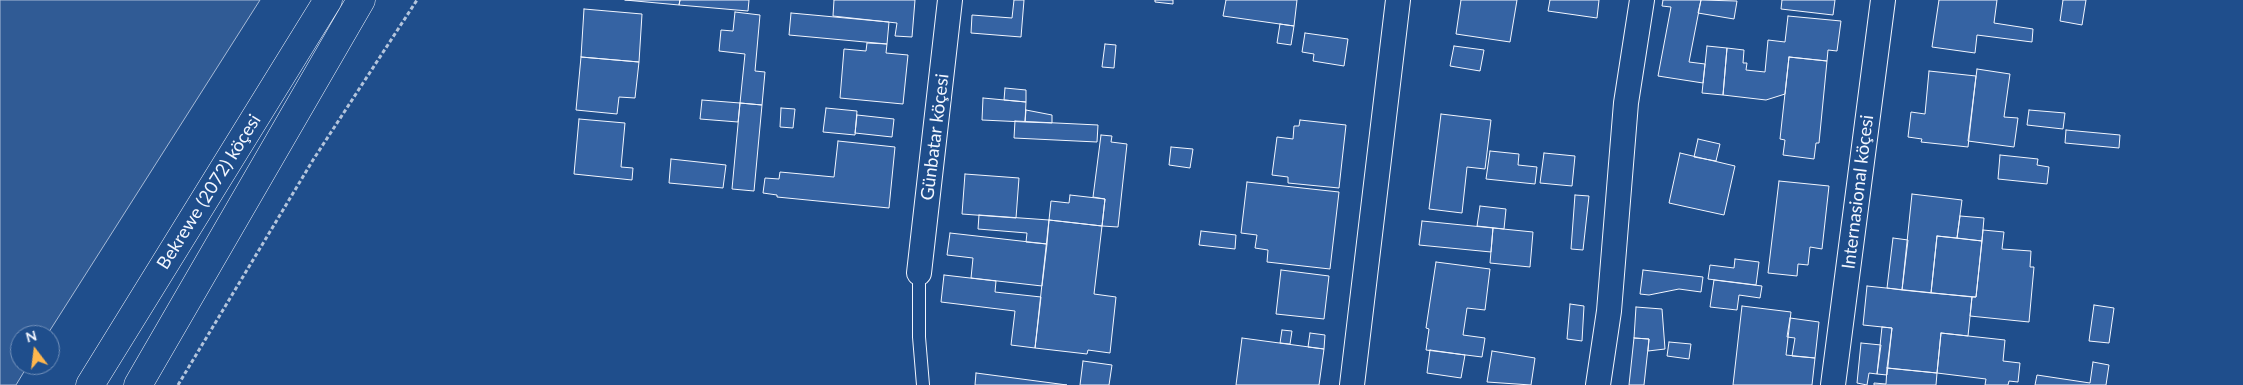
<!DOCTYPE html>
<html>
<head>
<meta charset="utf-8">
<style>
	body { margin:0 }
	#map { position:relative; width:2243px; height:385px; overflow:hidden; background:#1f4e8c; font-family:Lato,sans-serif }
	canvas { display:block }
	.north { position:absolute; left:10px; top:325px; width:50px; height:50px; box-sizing:border-box; background:#1f4e8c; border:1px solid #7391ba; border-radius:50%; rotate:345deg; font-size:14px; font-weight:700; line-height:20px; text-align:center; color:#f2f6ff }
	.north::after { content:''; display:block; margin:auto; width:18px; height:22px; background:#ffb74d; clip-path:polygon(50% 0,100% 100%,50% 72%,0 100%) }
</style>
</head>
<body>
<div id="map">
<canvas width="2243" height="385"></canvas>
<div class="north">N</div>
</div>
<script>
const g = document.querySelector('canvas').getContext('2d');
g.lineJoin = 'round';
function fillPath(path, color) {
  g.fillStyle = color;
  g.fill(path, 'evenodd');
}
function poly(rows) {
  const path = new Path2D();
  for (const r of rows) {
    path.moveTo(r[0], r[1]);
    for (let i = 2; i < r.length; i += 2) path.lineTo(r[i], r[i + 1]);
  }
  return path;
}
function stroke(path, color, width, dash) {
  g.strokeStyle = color;
  g.lineWidth = width;
  g.lineCap = dash ? 'butt' : 'round';
  g.setLineDash(dash || []);
  g.stroke(path);
}
function label(font, color, halo, rows, align = 'center') {
  g.font = font + ' Lato,sans-serif';
  g.lineWidth = 4;
  g.setLineDash([]);
  g.textBaseline = 'middle';
  g.strokeStyle = halo;
  g.fillStyle = color;
  for (const [text, x, y, turn = 0] of rows) {
    g.save();
    g.translate(x, y);
    g.rotate((+turn || 0) * Math.PI / 180);
    g.textAlign = isNaN(turn) ? turn : align;
    if (halo) g.strokeText(text, 0, 0);
    g.fillText(text, 0, 0);
    g.restore();
  }
}
const built = poly([
	[0,0,260,0,47,335,20,335,20,365,28,365,16,385,0,385,0,0]
]);
fillPath(built, '#305b95');
stroke(built, '#a8bbd7', 1);
const building = poly([
	[625,0,680,0,679,5,625,0],
	[680,0,749,0,748,11,679,5,680,0],
	[834,0,915,0,912,37,895,36,897,23,833,16,834,0],
	[1014,0,1024,0,1021,37,971,33,972,15,1012,18,1014,0],
	[1155,0,1173,0,1173,4,1155,2,1155,0],
	[1226,0,1297,0,1294,26,1223,16,1226,0],
	[1461,0,1517,0,1510,42,1456,34,1461,0],
	[1550,0,1599,0,1597,18,1548,11,1550,0],
	[1663,0,1701,0,1689,62,1705,64,1703,83,1658,76,1671,7,1662,6,1663,0],
	[1701,0,1737,1,1734,19,1698,13,1701,0],
	[1782,0,1835,0,1833,15,1781,9,1782,0],
	[1939,0,1997,0,1994,23,2033,29,2032,42,1977,35,1975,53,1932,47,1939,0],
	[2063,0,2086,0,2082,25,2060,21,2063,0],
	[584,9,642,14,639,62,581,57,584,9],
	[735,12,760,15,755,71,765,72,762,105,740,103,745,54,719,51,721,30,733,31,735,12],
	[791,13,889,22,887,44,789,35,791,13],
	[1788,16,1841,21,1837,51,1828,50,1827,61,1789,57,1785,94,1766,100,1723,95,1727,48,1744,50,1743,63,1747,63,1746,70,1765,72,1768,40,1785,42,1788,16],
	[1280,24,1294,26,1291,45,1277,43,1280,24],
	[1305,33,1348,39,1344,66,1313,61,1314,54,1302,52,1305,33],
	[867,43,887,44,886,53,908,55,903,104,840,98,844,49,866,51,867,43],
	[1105,44,1116,45,1114,68,1102,67,1105,44],
	[1454,46,1484,50,1480,71,1450,66,1454,46],
	[1707,46,1727,48,1723,95,1702,93,1707,46],
	[581,57,639,62,635,98,619,97,617,114,576,110,581,57],
	[1789,57,1827,61,1819,143,1816,143,1814,159,1783,155,1785,140,1780,139,1789,57],
	[1977,69,2010,74,2004,117,2018,118,2014,147,1968,141,1977,69],
	[1929,71,1976,76,1968,147,1921,142,1922,139,1908,137,1911,112,1925,114,1929,71],
	[1005,88,1026,90,1026,102,1004,100,1005,88],
	[983,98,1026,102,1025,122,982,120,983,98],
	[702,100,740,103,738,122,700,119,702,100],
	[740,103,762,105,754,191,732,189,740,103],
	[781,108,795,109,793,128,780,127,781,108],
	[826,108,857,111,855,135,823,132,826,108],
	[1026,110,1052,115,1052,123,1025,122,1026,110],
	[2029,110,2065,113,2063,129,2027,125,2029,110],
	[1441,114,1491,120,1485,169,1467,167,1462,213,1429,209,1441,114],
	[857,115,894,119,892,137,855,133,857,115],
	[579,119,625,123,621,167,633,168,632,180,574,174,579,119],
	[1300,120,1346,125,1339,188,1288,183,1288,177,1272,175,1277,137,1293,139,1294,126,1299,126,1300,120],
	[1015,121,1098,125,1097,142,1014,138,1015,121],
	[2066,130,2120,135,2119,148,2065,143,2066,130],
	[1101,135,1112,136,1111,142,1127,144,1118,227,1102,226,1105,199,1093,197,1101,135],
	[1698,139,1720,144,1716,161,1694,157,1698,139],
	[838,141,895,147,889,208,777,197,777,195,763,193,765,178,779,179,780,172,834,177,838,141],
	[1171,147,1193,149,1190,168,1169,165,1171,147],
	[1490,151,1519,154,1518,165,1537,167,1535,184,1486,179,1490,151],
	[1544,153,1575,156,1572,186,1540,183,1544,153],
	[1680,153,1735,166,1724,215,1669,203,1680,153],
	[2000,155,2038,159,2037,165,2049,167,2047,184,1998,179,2000,155],
	[671,159,726,165,723,188,669,183,671,159],
	[965,174,1019,178,1016,218,962,214,965,174],
	[1779,181,1829,186,1822,249,1810,247,1808,265,1798,264,1797,276,1768,273,1779,181],
	[1247,182,1339,192,1330,269,1267,262,1268,250,1255,248,1257,235,1241,233,1247,182],
	[1912,194,1962,200,1957,238,1937,236,1931,293,1902,290,1912,194],
	[1070,195,1105,199,1102,226,1049,220,1051,201,1069,203,1070,195],
	[1575,195,1589,196,1583,250,1571,249,1575,195],
	[1480,206,1506,209,1504,229,1477,226,1480,206],
	[979,215,1049,220,1047,244,1026,242,1027,233,978,229,979,215],
	[1960,216,1984,218,1982,241,1957,238,1960,216],
	[1049,220,1102,226,1094,294,1116,297,1110,353,1088,350,1087,354,1035,348,1049,220],
	[1422,221,1493,228,1491,252,1419,245,1422,221],
	[1493,228,1533,232,1530,267,1490,263,1493,228],
	[1983,230,2004,232,2002,249,2031,251,2030,267,2034,267,2029,322,1970,316,1972,297,1976,297,1983,230],
	[1201,231,1236,235,1235,249,1199,245,1201,231],
	[950,233,1047,244,1042,286,971,278,973,258,947,255,950,233],
	[1937,236,1982,241,1976,297,1931,293,1937,236],
	[1893,238,1908,240,1902,290,1887,288,1893,238],
	[1735,259,1759,262,1756,285,1708,279,1710,265,1734,268,1735,259],
	[1436,262,1490,269,1485,310,1467,308,1463,335,1485,338,1482,357,1426,350,1429,329,1426,328,1436,262],
	[1281,270,1329,276,1324,319,1276,314,1281,270],
	[1643,270,1703,277,1701,292,1679,289,1649,295,1640,294,1643,270],
	[944,275,996,281,995,292,1041,297,1035,348,1011,345,1015,311,941,302,944,275],
	[1714,280,1762,286,1760,298,1739,295,1737,310,1710,307,1714,280],
	[1867,286,1972,297,1968,336,1941,333,1937,373,1887,368,1892,328,1863,325,1867,286],
	[1570,304,1584,306,1582,341,1567,339,1570,304],
	[2094,305,2114,308,2109,343,2089,341,2094,305],
	[1742,306,1791,312,1786,355,1815,358,1812,385,1733,385,1742,306],
	[1636,307,1662,309,1665,349,1648,351,1649,339,1634,338,1636,307],
	[1790,318,1819,322,1815,358,1792,356,1795,338,1787,337,1790,318],
	[1882,327,1892,328,1887,375,1877,374,1882,327],
	[1282,330,1292,331,1290,344,1280,343,1282,330],
	[1310,333,1325,335,1324,349,1308,347,1310,333],
	[1941,333,2005,340,2003,361,2020,363,2018,382,2009,381,2008,385,1985,385,1986,379,1937,373,1941,333],
	[1242,338,1324,349,1319,385,1236,385,1242,338],
	[1634,338,1649,339,1644,385,1629,385,1634,338],
	[1669,342,1691,344,1689,359,1667,356,1669,342],
	[1861,343,1881,345,1877,374,1869,373,1867,385,1857,383,1861,343],
	[1430,350,1465,355,1461,378,1427,373,1430,350],
	[1492,351,1535,358,1531,385,1487,382,1492,351],
	[1083,361,1112,365,1109,385,1080,385,1083,361],
	[2093,362,2109,365,2106,385,2035,385,2037,375,2090,383,2093,362],
	[1887,368,1937,373,1936,385,1874,385,1874,383,1886,384,1887,368],
	[976,373,1067,385,975,385,976,373]
]);
fillPath(building, '#3563a3');
stroke(building, '#f2f6ff', 1);
const lane = poly([
	[919,273,919,337,923,385]
]);
const street = poly([
	[919,273,950,0],
	[1352,385,1398,0],
	[1598,385,1609,311,1626,103,1642,0],
	[1833,385,1883,0]
]);
const secondary = poly([
	[90,385,328,0],
	[138,385,361,0]
]);
stroke(lane, '#f2f6ff', 14);
stroke(street, '#f2f6ff', 26);
stroke(secondary, '#f2f6ff', 29);
stroke(poly([
	[178,385,313,160,417,0]
]), '#b3c4dc', 3, [4, 2.5]);
stroke(lane, '#1f4e8c', 12);
stroke(street, '#1f4e8c', 24);
stroke(secondary, '#1f4e8c', 28);
label('18px', '#f2f6ff', '#1f4e8c', [
	["Günbatar köçesi",935,137,-83],
	["Bekrewe (2072) köçesi",209,192,-58],
	["Internasional köçesi",1858,192,-83]
]);
</script>
</body>
</html>
